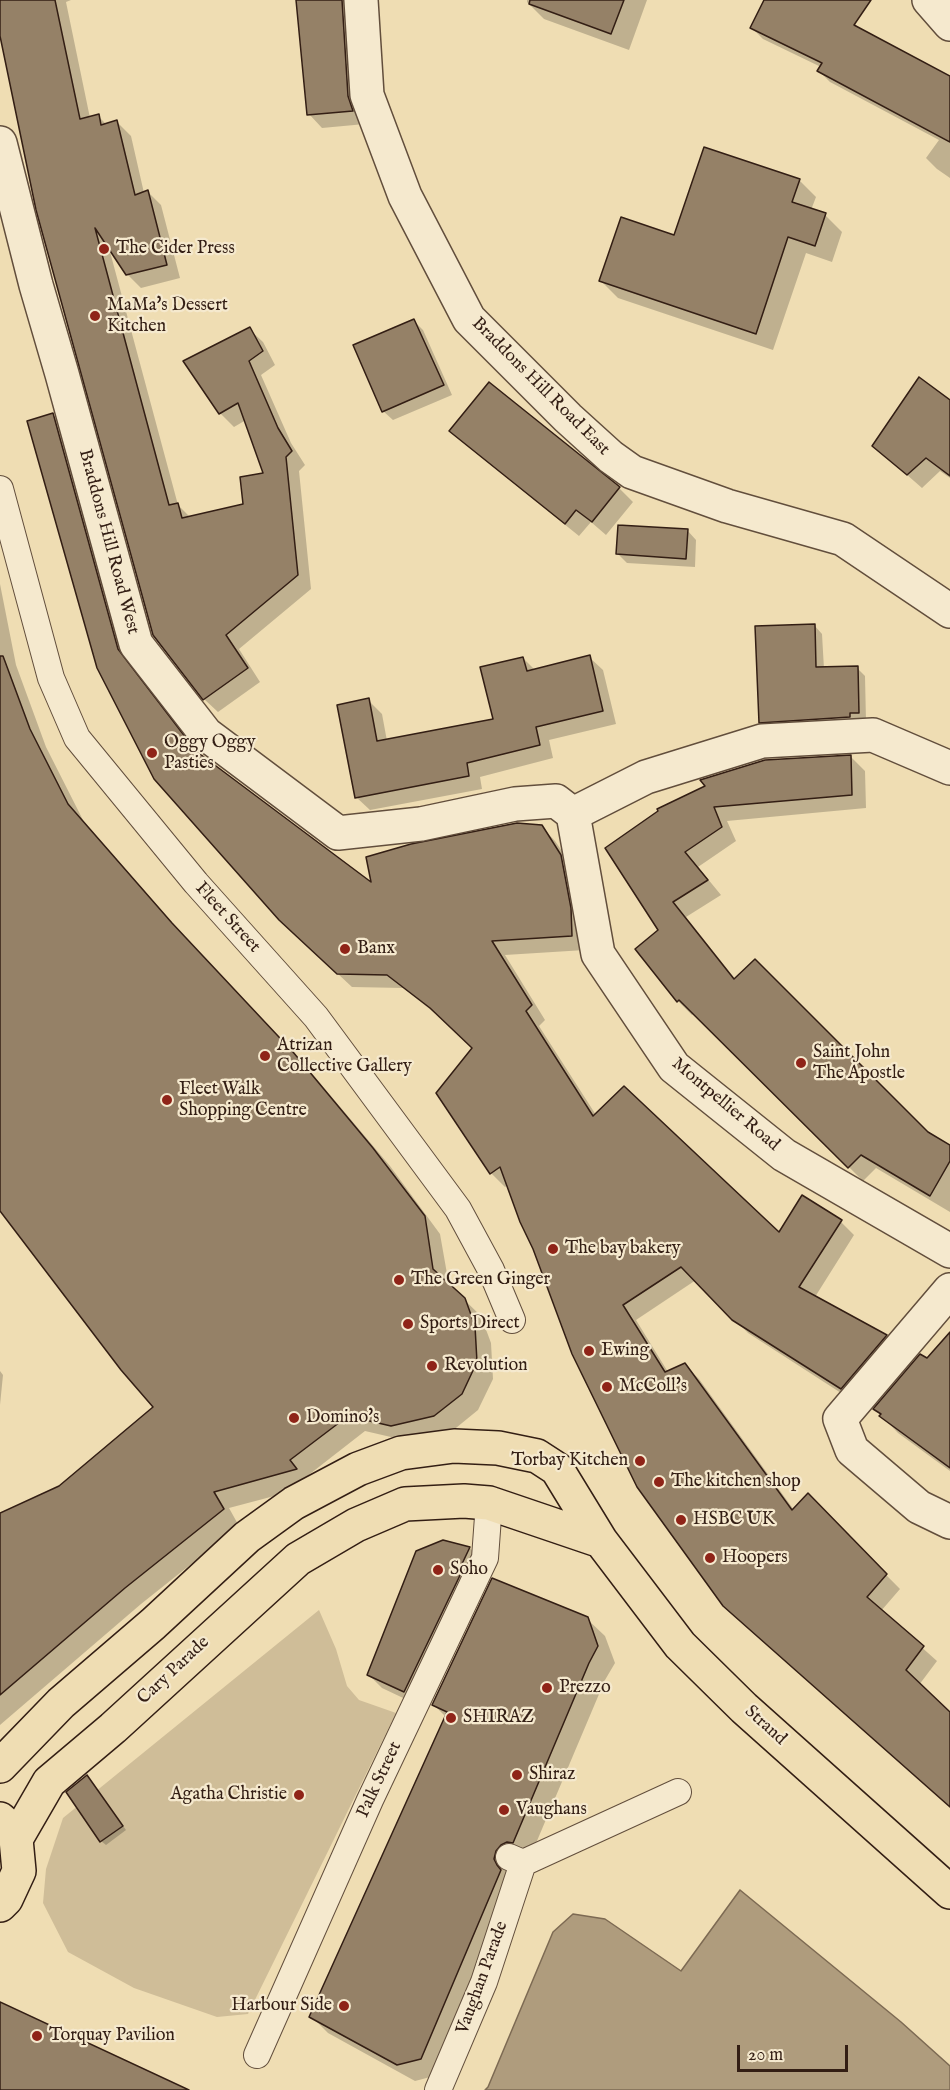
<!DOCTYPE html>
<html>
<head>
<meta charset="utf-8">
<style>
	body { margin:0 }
	#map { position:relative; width:950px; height:2090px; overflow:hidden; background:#efddb3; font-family:"IM FELL English",serif }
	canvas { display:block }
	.scale { position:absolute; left:737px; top:2045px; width:111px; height:27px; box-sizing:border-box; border:3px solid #331e14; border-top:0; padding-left:8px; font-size:18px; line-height:21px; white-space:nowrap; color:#331e14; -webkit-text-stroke:4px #f5e9ce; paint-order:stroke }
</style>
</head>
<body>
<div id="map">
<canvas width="950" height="2090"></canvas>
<div class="scale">20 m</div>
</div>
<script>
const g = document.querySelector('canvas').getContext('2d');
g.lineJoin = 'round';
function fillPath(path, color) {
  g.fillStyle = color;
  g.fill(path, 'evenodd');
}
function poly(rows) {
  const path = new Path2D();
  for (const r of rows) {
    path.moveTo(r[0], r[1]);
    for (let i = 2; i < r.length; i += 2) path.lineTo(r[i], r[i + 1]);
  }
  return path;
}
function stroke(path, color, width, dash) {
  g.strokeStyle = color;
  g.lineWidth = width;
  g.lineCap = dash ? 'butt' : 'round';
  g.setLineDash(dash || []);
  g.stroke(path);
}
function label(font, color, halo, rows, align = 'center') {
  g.font = font + ' "IM FELL English",serif';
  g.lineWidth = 4.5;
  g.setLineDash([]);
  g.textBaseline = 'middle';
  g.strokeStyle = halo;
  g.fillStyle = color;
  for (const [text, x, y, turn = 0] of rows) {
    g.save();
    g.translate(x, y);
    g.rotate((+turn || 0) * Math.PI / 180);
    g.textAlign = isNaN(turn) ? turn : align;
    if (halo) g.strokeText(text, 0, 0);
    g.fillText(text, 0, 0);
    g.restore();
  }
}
fillPath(poly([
	[319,1610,336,1649,347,1686,359,1700,396,1713,248,2014,217,2017,134,1988,68,1952,43,1903,46,1869,63,1818]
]), '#cfbd98');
const water = poly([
	[740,1890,901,2022,950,2066,950,2090,485,2090,488,2087,553,1932,573,1914,605,1919,681,1971,740,1890]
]);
fillPath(water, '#af9c7d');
stroke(water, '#7d6a53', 1.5);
fillPath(poly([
	[0,0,71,0,66,2,90,118,98,116,107,125,117,122,131,136,144,193,148,192,161,205,180,278,141,288,127,274,109,248,178,505,190,517,245,505,265,474,246,420,234,427,220,413,186,361,249,329,263,342,275,365,261,375,291,443,305,465,299,471,311,589,239,649,260,682,218,712,204,699,0,27],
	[298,0,354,0,365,124,322,128,309,114],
	[527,0,647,0,629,50,544,19,527,2],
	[766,0,805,0,855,24,861,30,948,77,950,75,950,178,937,169,926,158,939,140,830,82,819,71,821,67,763,39,752,28],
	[799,180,816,197,811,210,825,215,842,232,832,262,806,253,773,350,618,298,601,281,675,237],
	[414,321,423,330,452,395,393,420,383,411],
	[489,384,619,488,633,502,606,535,591,522,579,536,465,444,451,431],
	[950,402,950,478,940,471,922,488,874,446],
	[53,415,67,429,132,665,203,759,374,886,541,826,555,841,575,870,585,950,505,955,545,1020,539,1026,596,1115,779,1234,841,1222,854,1235,815,1297,886,1337,899,1350,855,1402,748,1333,696,1280,636,1320,668,1372,685,1365,699,1379,794,1510,808,1496,900,1589,881,1611,937,1661,919,1685,950,1714,950,1807,534,1248,508,1185,505,1187,491,1173,474,1048,446,1022,403,988,352,987,295,934,99,667],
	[687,530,696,540,695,567,627,563,618,554],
	[0,584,16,665,46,747,84,822,189,942,309,1070,390,1166,440,1234,449,1285,481,1316,491,1343,493,1379,478,1410,451,1432,408,1441,365,1431,306,1477,312,1486,229,1508,239,1526,141,1604,0,1725,0,1514,60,1487,155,1407,0,1208],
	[814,625,822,634,824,669,857,668,865,676,866,721,768,730,760,722],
	[589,657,603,670,616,724,549,740,553,758,480,777,482,789,370,810,356,797,368,700,382,714,387,741,495,721,523,658,535,670],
	[850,756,865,771,866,808,727,821,736,841,698,867,721,895,686,917,736,980,927,1133,950,1146,950,1212,876,1168,863,1181,694,1013,692,1015,678,1001,660,931,659,812],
	[950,1334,950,1471,898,1433,875,1409,928,1360],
	[0,1371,3,1375,0,1405],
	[443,1542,470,1548,483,1562,418,1705,382,1688,369,1675],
	[587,1619,605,1636,615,1663,605,1680,438,2075,415,2081,328,2033,311,2016,446,1717,434,1705],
	[91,1781,126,1830,106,1845,101,1841]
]), '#0003');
const building = poly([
	[0,0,55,0,80,119,99,114,101,125,117,120,135,195,148,190,167,265,126,275,95,228,169,505,178,503,182,518,243,504,240,477,263,473,238,403,219,414,183,361,250,327,263,351,249,361,278,428,292,451,286,457,298,575,226,635,248,668,203,700,153,635,36,210,0,36,0,0],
	[296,0,342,0,348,96,353,111,307,115,296,0],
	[530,0,624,0,611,34,529,4,530,0],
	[764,0,871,0,854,25,950,76,950,142,817,71,822,63,750,28,764,0],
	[704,147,800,179,792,202,826,213,815,246,788,237,756,334,599,281,621,217,674,235,704,147],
	[414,319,444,385,382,412,353,345,414,319],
	[919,377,950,400,950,476,926,458,907,475,872,446,919,377],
	[489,382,620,487,592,522,576,510,565,524,449,431,489,382],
	[53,413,118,649,196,751,371,882,366,857,411,844,517,823,542,825,561,855,571,908,572,936,492,941,532,1005,526,1011,593,1116,624,1086,779,1232,802,1195,842,1220,799,1287,887,1335,841,1389,732,1320,681,1267,623,1305,665,1372,685,1363,792,1510,808,1493,887,1574,867,1597,924,1646,906,1670,950,1712,950,1807,723,1606,637,1487,572,1354,533,1249,520,1222,500,1167,490,1174,436,1093,472,1048,430,1008,387,975,337,974,279,920,154,779,97,668,27,421,53,413],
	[618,525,688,529,686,559,616,554,618,525],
	[815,624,816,667,858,666,859,713,850,713,850,717,759,723,755,626,815,624],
	[590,655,603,711,536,727,540,745,467,763,469,776,355,798,337,705,369,698,377,741,493,719,480,667,523,657,527,671,590,655],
	[0,656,3,656,30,729,68,804,172,923,293,1052,373,1148,425,1216,433,1269,465,1298,475,1326,477,1362,462,1394,434,1416,391,1426,348,1416,290,1460,297,1469,214,1492,224,1509,125,1588,0,1695,0,1513,59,1486,153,1407,121,1370,0,1211,0,656],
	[851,755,852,795,714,807,722,827,685,852,708,880,673,902,734,979,755,959,928,1132,950,1145,950,1161,930,1196,861,1155,848,1168,679,1000,677,1002,635,949,658,930,605,848,658,811,657,809,705,786,700,780,765,760,851,755],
	[950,1332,950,1468,879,1416,881,1414,873,1409,920,1354,927,1358,950,1332],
	[443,1540,470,1547,461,1566,464,1567,404,1692,367,1675,416,1551,443,1540],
	[492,1578,588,1617,598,1646,589,1663,513,1843,507,1842,501,1845,496,1851,494,1859,497,1865,501,1870,421,2059,397,2065,309,2017,447,1712,432,1705,492,1578],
	[87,1775,123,1826,100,1842,66,1792,87,1775],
	[0,2002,189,2090,0,2090,0,2002]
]);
fillPath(building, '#958167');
stroke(building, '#331e14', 1.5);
const pedestrian = poly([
	[0,489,51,678,77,738,196,883,316,1017,458,1209,491,1270,512,1320],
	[509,1857,523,1863,678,1792],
	[257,2055,370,1800,485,1558,489,1503],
	[438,2090,484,1982,523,1863]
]);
const minor = poly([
	[361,0,367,95,405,196,469,319,568,418,611,457,632,472,727,506,843,539,950,611],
	[929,0,950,24],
	[0,143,36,285,62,374,136,644,206,734,338,833,421,824,515,804,556,801,573,814],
	[573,814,598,954,674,1067,784,1155,950,1251],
	[573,814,646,777,762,741,873,735,950,768],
	[950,1290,840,1419,852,1450,919,1507,950,1522]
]);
const primary = poly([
	[0,1766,61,1703,153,1624,247,1537,294,1503,358,1469,401,1453,454,1446,498,1448,537,1456,557,1469,601,1541,680,1645,744,1708,950,1892],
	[0,1819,9,1827,16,1839,19,1871,6,1899,0,1905],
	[16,1839,49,1782,113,1728,298,1559,356,1525,405,1504,464,1501,489,1503,601,1541]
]);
stroke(pedestrian, '#624e3c', 28);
stroke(minor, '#624e3c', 36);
stroke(primary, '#331e14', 36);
stroke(pedestrian, '#f5e9ce', 26);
stroke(minor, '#f5e9ce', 33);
stroke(primary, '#efddb3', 33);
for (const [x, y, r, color] of [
	[104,249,6,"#8f2418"],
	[95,316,6,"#8f2418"],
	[152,753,6,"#8f2418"],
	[345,949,6,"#8f2418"],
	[265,1056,6,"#8f2418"],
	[801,1063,6,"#8f2418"],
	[167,1100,6,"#8f2418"],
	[553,1249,6,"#8f2418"],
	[399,1280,6,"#8f2418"],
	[408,1324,6,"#8f2418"],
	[589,1351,6,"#8f2418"],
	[432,1366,6,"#8f2418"],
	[607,1387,6,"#8f2418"],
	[294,1418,6,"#8f2418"],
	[640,1461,6,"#8f2418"],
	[659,1482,6,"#8f2418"],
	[681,1520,6,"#8f2418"],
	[710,1558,6,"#8f2418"],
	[438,1570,6,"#8f2418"],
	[547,1688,6,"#8f2418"],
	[451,1718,6,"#8f2418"],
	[517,1775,6,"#8f2418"],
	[299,1795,6,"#8f2418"],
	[504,1810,6,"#8f2418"],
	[344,2006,6,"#8f2418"],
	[37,2036,6,"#8f2418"]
]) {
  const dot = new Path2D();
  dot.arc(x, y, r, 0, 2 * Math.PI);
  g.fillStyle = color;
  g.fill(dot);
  stroke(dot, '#f5e9ce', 2);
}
label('18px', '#331e14', '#f5e9ce', [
	["The Cider Press",116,249],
	["MaMa's Dessert",107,306],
	["Kitchen",107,327],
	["Oggy Oggy",164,743],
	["Pasties",164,764],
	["Banx",357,949],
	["Atrizan",277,1046],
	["Collective Gallery",277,1067],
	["Saint John",813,1053],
	["The Apostle",813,1074],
	["Fleet Walk",179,1090],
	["Shopping Centre",179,1111],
	["The bay bakery",565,1249],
	["The Green Ginger",411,1280],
	["Sports Direct",420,1324],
	["Ewing",601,1351],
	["Revolution",444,1366],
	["McColl's",619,1387],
	["Domino's",306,1418],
	["Torbay Kitchen",628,1461,"right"],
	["The kitchen shop",671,1482],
	["HSBC UK",693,1520],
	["Hoopers",722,1558],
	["Soho",450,1570],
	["Prezzo",559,1688],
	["SHIRAZ",463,1718],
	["Shiraz",529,1775],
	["Agatha Christie",287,1795,"right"],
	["Vaughans",516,1810],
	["Harbour Side",332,2006,"right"],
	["Torquay Pavilion",49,2036]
], 'left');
label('18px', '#331e14', '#f5e9ce', [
	["Braddons Hill Road East",540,387,45],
	["Braddons Hill Road West",108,542,75],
	["Fleet Street",227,918,48],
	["Montpellier Road",725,1105,40],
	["Cary Parade",174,1671,-43],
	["Strand",765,1726,42],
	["Palk Street",380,1780,-65],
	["Vaughan Parade",483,1978,-70]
]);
</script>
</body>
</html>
